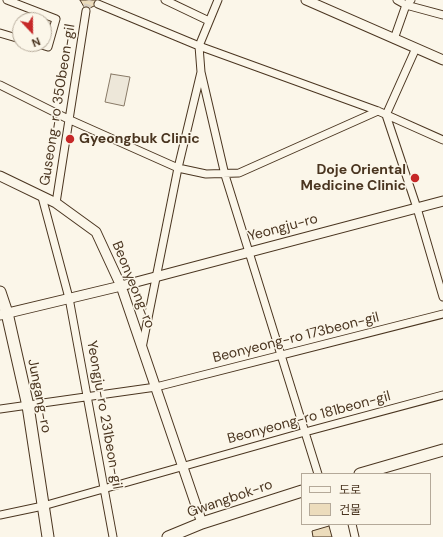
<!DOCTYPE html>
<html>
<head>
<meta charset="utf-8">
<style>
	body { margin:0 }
	#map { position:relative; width:443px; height:537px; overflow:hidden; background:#fbf6e9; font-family:"DM Sans","Noto Sans KR",sans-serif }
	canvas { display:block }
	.legend { position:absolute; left:301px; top:473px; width:130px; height:52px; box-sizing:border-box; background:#fbf6e9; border:1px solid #b4a999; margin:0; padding:5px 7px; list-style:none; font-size:12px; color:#4a3520 }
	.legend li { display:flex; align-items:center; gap:8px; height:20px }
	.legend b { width:20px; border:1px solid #b4a999 }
	.north { position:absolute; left:12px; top:12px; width:40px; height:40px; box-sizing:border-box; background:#fbf6e9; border:1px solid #b4a999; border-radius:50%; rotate:158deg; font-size:11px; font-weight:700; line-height:16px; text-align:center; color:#4a3520 }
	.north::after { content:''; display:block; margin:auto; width:14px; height:18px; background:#c62828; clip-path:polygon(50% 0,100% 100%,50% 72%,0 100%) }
</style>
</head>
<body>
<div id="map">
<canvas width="443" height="537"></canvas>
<ul class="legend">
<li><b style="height:5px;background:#fbf6e9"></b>도로</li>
<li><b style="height:11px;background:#ecdcbc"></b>건물</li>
</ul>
<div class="north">N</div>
</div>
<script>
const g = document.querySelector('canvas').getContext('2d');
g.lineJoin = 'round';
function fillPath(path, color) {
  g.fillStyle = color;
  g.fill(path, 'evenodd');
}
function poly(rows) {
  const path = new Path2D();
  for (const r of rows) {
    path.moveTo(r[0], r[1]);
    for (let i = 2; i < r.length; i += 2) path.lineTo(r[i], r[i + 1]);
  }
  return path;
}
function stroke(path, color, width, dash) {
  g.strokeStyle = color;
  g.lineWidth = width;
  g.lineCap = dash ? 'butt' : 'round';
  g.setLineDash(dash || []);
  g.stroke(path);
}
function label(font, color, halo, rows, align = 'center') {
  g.font = font + ' "DM Sans",sans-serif';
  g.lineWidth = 3;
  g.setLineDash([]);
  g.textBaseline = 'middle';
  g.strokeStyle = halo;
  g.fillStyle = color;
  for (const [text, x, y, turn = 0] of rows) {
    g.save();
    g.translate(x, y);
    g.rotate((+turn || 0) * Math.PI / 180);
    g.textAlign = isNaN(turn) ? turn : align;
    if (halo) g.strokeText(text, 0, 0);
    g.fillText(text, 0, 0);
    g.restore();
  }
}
const parking = poly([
	[111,74,130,77,124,106,105,102,111,74]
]);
fillPath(parking, '#ede7d9');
stroke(parking, '#887966', 1);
const building = poly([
	[80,0,97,0,96,5,90,8,84,7,80,0],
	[329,526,332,537,313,537,312,531,329,526]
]);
fillPath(building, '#ecdcbc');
stroke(building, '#4a3520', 1);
stroke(poly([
	[86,11,89,0]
]), '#d8cfc1', 7, [7, 3.5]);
const minor = poly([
	[7,0,56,19,48,47,38,44],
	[165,0,209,21],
	[397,0,406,5,443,15],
	[98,4,199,46,378,111,443,140],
	[0,33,20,39],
	[394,39,406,5,411,0],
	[416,48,386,115,417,208,443,297],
	[201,72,225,175,318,474],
	[0,85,68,119,178,168,206,174,239,173,378,111],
	[42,197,69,298,113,537],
	[56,203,86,11],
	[142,348,178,168,201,72,199,46,218,0],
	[0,409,156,387,443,314],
	[0,515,43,506,305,432,443,395],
	[352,524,355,537]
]);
const tertiary = poly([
	[306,0,443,60],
	[0,176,56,203,96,232,121,286,202,523],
	[0,315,121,286,443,201]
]);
const primary = poly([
	[0,292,7,313,28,406,48,537],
	[360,474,443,450],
	[168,537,202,523,302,491]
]);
stroke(minor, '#4a3520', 9);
stroke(tertiary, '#4a3520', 11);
stroke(primary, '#4a3520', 13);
stroke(minor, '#fbf6e9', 7);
stroke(tertiary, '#fbf6e9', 9);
stroke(primary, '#fbf6e9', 11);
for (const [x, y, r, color] of [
	[70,139,5,"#c62828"],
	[415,178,5,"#c62828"]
]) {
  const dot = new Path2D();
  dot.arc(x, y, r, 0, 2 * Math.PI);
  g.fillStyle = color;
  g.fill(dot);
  stroke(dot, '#fbf6e9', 1.5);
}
label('14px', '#4a3520', '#fbf6e9', [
	["Guseong-ro 350beon-gil",58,105,-81],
	["Yeongju-ro",283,228,-15],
	["Beonyeong-ro",133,285,68],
	["Beonyeong-ro 173beon-gil",296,338,-14],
	["Jungang-ro",39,396,79],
	["Yeongju-ro 231beon-gil",104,415,80],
	["Beonyeong-ro 181beon-gil",309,418,-15],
	["Gwangbok-ro",230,499,-19]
]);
label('bold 14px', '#4a3520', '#fbf6e9', [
	["Gyeongbuk Clinic",79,139],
	["Doje Oriental",406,170,"right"],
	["Medicine Clinic",406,186,"right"]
], 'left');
</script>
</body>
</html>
